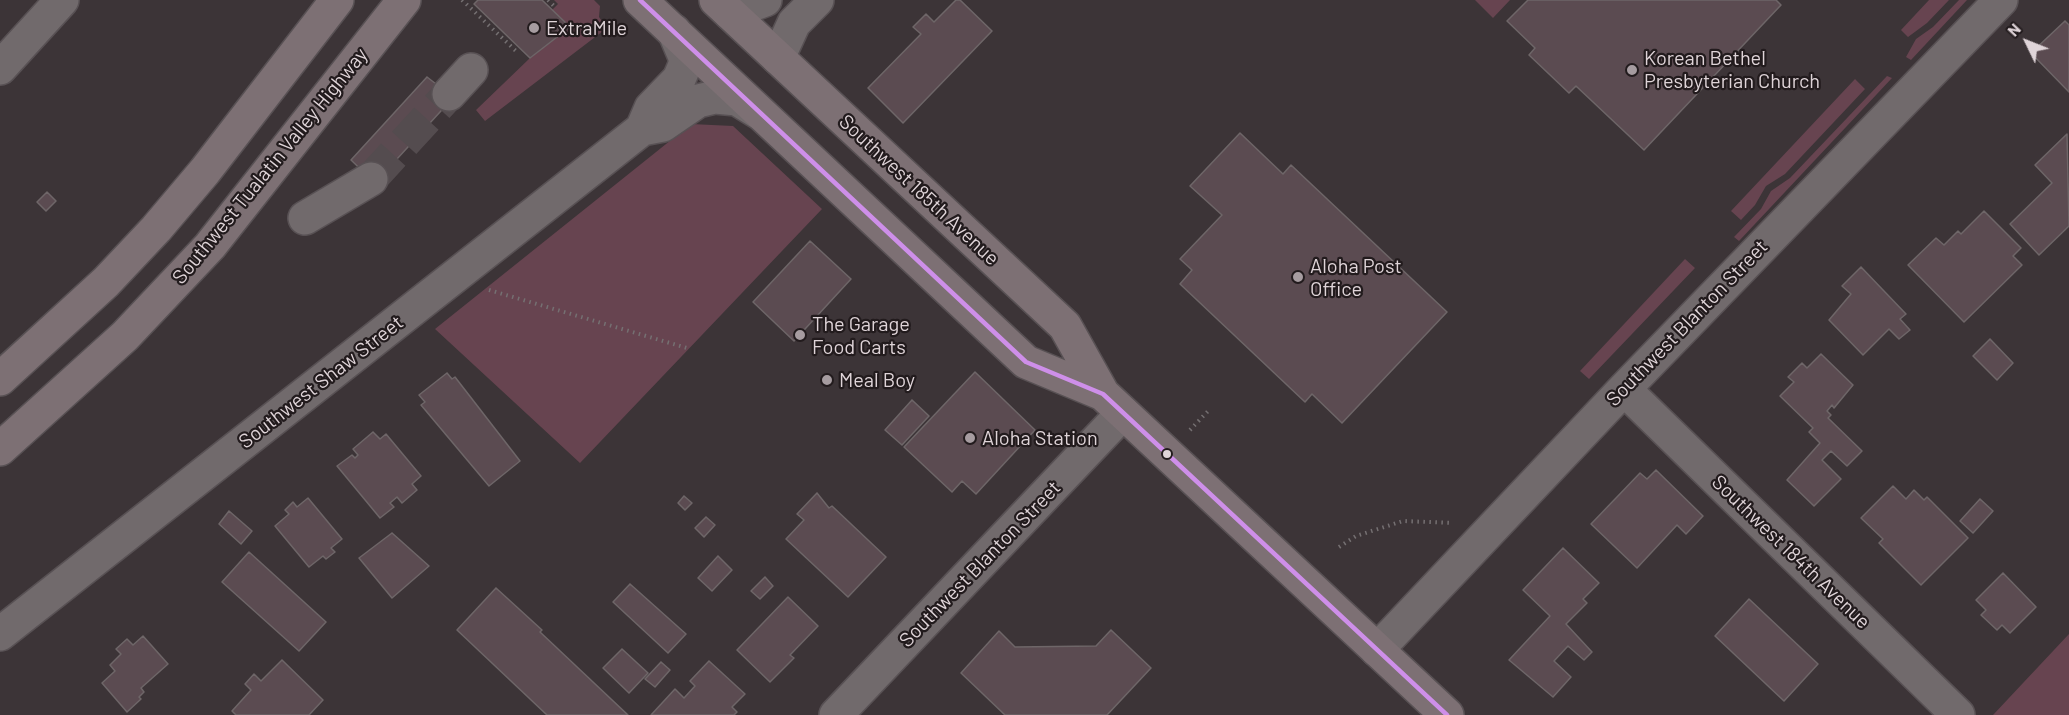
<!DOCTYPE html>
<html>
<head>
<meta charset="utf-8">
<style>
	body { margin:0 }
	#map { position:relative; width:2069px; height:715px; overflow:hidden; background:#3c3437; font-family:Barlow,sans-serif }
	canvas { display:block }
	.north { position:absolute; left:1997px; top:12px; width:60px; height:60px; -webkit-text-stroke:4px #221b1d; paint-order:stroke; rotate:313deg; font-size:16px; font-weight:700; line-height:24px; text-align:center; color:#dfd4d8 }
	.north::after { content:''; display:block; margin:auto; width:21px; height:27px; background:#dfd4d8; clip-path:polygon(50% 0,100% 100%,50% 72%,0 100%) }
</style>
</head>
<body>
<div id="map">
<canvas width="2069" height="715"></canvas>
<div class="north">N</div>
</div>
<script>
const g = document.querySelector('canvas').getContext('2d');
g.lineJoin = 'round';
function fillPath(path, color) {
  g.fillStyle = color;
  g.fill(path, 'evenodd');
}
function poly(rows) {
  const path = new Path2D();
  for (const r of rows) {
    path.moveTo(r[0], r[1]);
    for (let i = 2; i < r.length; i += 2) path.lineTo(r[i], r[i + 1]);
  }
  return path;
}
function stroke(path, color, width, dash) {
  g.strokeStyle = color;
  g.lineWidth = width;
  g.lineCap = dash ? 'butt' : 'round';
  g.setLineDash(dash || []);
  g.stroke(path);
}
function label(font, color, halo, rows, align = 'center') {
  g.font = font + ' Barlow,sans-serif';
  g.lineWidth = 4.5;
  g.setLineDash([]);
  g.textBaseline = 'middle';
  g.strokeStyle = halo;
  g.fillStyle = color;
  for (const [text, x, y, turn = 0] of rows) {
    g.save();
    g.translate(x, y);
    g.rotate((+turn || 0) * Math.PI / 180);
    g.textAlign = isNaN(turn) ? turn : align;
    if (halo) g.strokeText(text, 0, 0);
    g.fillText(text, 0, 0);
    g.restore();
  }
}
fillPath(poly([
	[554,0,594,0,600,6,599,17,607,28,485,121,476,110,530,58,570,27,552,10,558,4],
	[1475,0,1510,0,1493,18],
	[1929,0,1949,0,1927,23,1908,37,1901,30],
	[1959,0,1967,0,1911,60,1906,57,1916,39,1933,27],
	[1887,76,1892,78,1739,241,1734,237,1761,209,1771,191,1790,178],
	[1855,79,1865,89,1785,174,1766,186,1755,205,1741,220,1731,211],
	[691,124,733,126,822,209,580,463,435,329],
	[1685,259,1695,268,1589,379,1580,371],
	[2069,634,2069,715,1993,715]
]), '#674450');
const building = poly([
	[478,0,542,0,570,27,530,58,474,4,478,0],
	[956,0,960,0,992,31,903,123,868,88,921,34,913,27,926,14,934,22,956,0],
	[1528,0,1776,0,1781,5,1644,150,1576,86,1569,93,1529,55,1535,48,1507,21,1528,0],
	[2065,21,2069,25,2069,92,2031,53,2065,21],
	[427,77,449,94,451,100,375,183,351,160,427,77],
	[1240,133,1283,174,1291,165,1447,312,1342,423,1312,394,1305,402,1180,284,1192,270,1180,259,1222,215,1190,186,1240,133],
	[2067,134,2069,226,2039,255,2010,224,2052,183,2035,165,2067,134],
	[47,192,56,201,46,211,37,202,47,192],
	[1984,211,2021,248,2013,256,2022,265,1964,322,1908,265,1936,238,1944,245,1958,231,1961,234,1984,211],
	[810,241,851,279,794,341,753,302,810,241],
	[1861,267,1906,314,1900,319,1910,330,1899,339,1889,329,1863,355,1829,320,1851,294,1842,286,1861,267],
	[1990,339,2013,363,1997,380,1973,356,1990,339],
	[1821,354,1853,385,1834,408,1832,405,1827,411,1831,415,1828,418,1862,451,1847,466,1831,451,1822,460,1841,479,1814,506,1787,480,1820,443,1809,432,1813,428,1780,396,1794,382,1788,377,1802,363,1807,368,1821,354],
	[975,372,1035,430,976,494,962,481,952,492,904,447,975,372],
	[447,373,452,379,455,377,520,461,489,486,421,405,425,402,419,395,447,373],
	[912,400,929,416,902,445,885,430,912,400],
	[373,432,380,439,386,434,421,476,412,484,417,490,402,503,397,497,390,503,394,507,380,518,337,466,352,455,355,458,358,455,353,449,373,432],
	[1656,470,1703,516,1686,534,1677,525,1637,568,1591,524,1640,473,1647,479,1656,470],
	[1893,486,1906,499,1914,490,1924,500,1927,497,1968,538,1921,585,1879,543,1883,539,1861,518,1893,486],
	[817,493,829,508,832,506,886,557,848,597,786,539,804,520,797,514,817,493],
	[684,496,692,503,685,510,678,503,684,496],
	[308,498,342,539,331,548,335,552,326,559,323,556,309,567,275,526,289,514,285,510,293,502,297,507,308,498],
	[1980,499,1993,511,1973,533,1960,521,1980,499],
	[229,511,252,531,241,544,219,524,229,511],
	[706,517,715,525,704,537,695,528,706,517],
	[392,533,429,566,392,598,359,558,392,533],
	[1563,548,1599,583,1583,599,1587,603,1566,624,1592,652,1584,660,1568,646,1554,661,1571,677,1553,697,1509,660,1550,616,1523,590,1563,548],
	[249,552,326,622,299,651,222,582,249,552],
	[718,556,732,570,712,591,698,578,718,556],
	[2003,573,2036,607,2010,633,2002,625,1997,630,1981,615,1986,610,1976,600,2003,573],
	[765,577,773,586,760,599,751,591,765,577],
	[630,584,686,634,668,653,613,602,630,584],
	[496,588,542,630,540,632,628,715,547,715,457,630,496,588],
	[788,597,818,626,790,655,794,658,770,682,737,650,788,597],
	[1749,599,1818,664,1784,701,1715,636,1749,599],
	[1111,630,1151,668,1107,715,1005,715,961,673,999,631,1015,647,1096,646,1111,630],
	[143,636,168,664,141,688,144,692,139,697,141,699,127,712,102,683,115,671,110,665,121,654,116,649,127,639,133,645,143,636],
	[622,649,648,673,629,693,603,668,622,649],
	[282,660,323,700,309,715,236,715,232,711,251,690,245,684,254,674,261,681,282,660],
	[709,661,745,694,732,707,737,712,734,715,651,715,675,689,684,698,695,686,690,681,709,661],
	[661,662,670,670,655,687,645,679,661,662]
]);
fillPath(building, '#5b4b51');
stroke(building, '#6e6668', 1.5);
stroke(poly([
	[371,179,449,94]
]), '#544c4f', 33, [33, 16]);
const minor = poly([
	[730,13,765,0],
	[778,58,794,23,817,0],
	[0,68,62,0],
	[449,94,471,70],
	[642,129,651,108,679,79,685,65,685,57,674,31],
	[305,218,371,179],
	[1624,389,1958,715],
	[0,634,642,129,663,125,698,101,715,97,737,99,758,112],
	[1377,650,1624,389,2001,0],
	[836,715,1123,413]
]);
const major = poly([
	[640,0,1026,362,1103,394],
	[716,0,1065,326,1103,394,1447,715],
	[0,379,106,282,156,229,205,171,337,0],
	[0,449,125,336,210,246,404,0]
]);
stroke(minor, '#585154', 36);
stroke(major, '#585154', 36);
stroke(poly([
	[462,0,516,51],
	[548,0,555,7],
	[489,290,687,348],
	[1190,430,1210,409],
	[1339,547,1356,536,1403,521,1453,523]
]), '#757072', 4, [1.5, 4.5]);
stroke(minor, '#716a6c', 33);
stroke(major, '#7d7074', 33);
stroke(poly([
	[640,0,1026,362,1103,394,1447,715]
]), '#ce8fe9', 4.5);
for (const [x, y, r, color] of [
	[534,28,6,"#a69ca0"],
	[1632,70,6,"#a69ca0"],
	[1298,277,6,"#a69ca0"],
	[800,335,6,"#a69ca0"],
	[827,380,6,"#a69ca0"],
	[970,438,6,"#a69ca0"],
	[1167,454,5,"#dfd4d8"]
]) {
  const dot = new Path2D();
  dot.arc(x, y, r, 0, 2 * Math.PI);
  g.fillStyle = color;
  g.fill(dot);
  stroke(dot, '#221b1d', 2);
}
label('20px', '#dfd4d8', '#221b1d', [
	["ExtraMile",546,28],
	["Korean Bethel",1644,58],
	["Presbyterian Church",1644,81],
	["Aloha Post",1310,266],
	["Office",1310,289],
	["The Garage",812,324],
	["Food Carts",812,347],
	["Meal Boy",839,380],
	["Aloha Station",982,438]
], 'left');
label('20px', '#dfd4d8', '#221b1d', [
	["Southwest Tualatin Valley Highway",270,166,-51],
	["Southwest 185th Avenue",919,190,43],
	["Southwest Blanton Street",1687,323,-46],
	["Southwest Shaw Street",321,382,-38],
	["Southwest 184th Avenue",1791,552,44],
	["Southwest Blanton Street",980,564,-46]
]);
</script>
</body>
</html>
